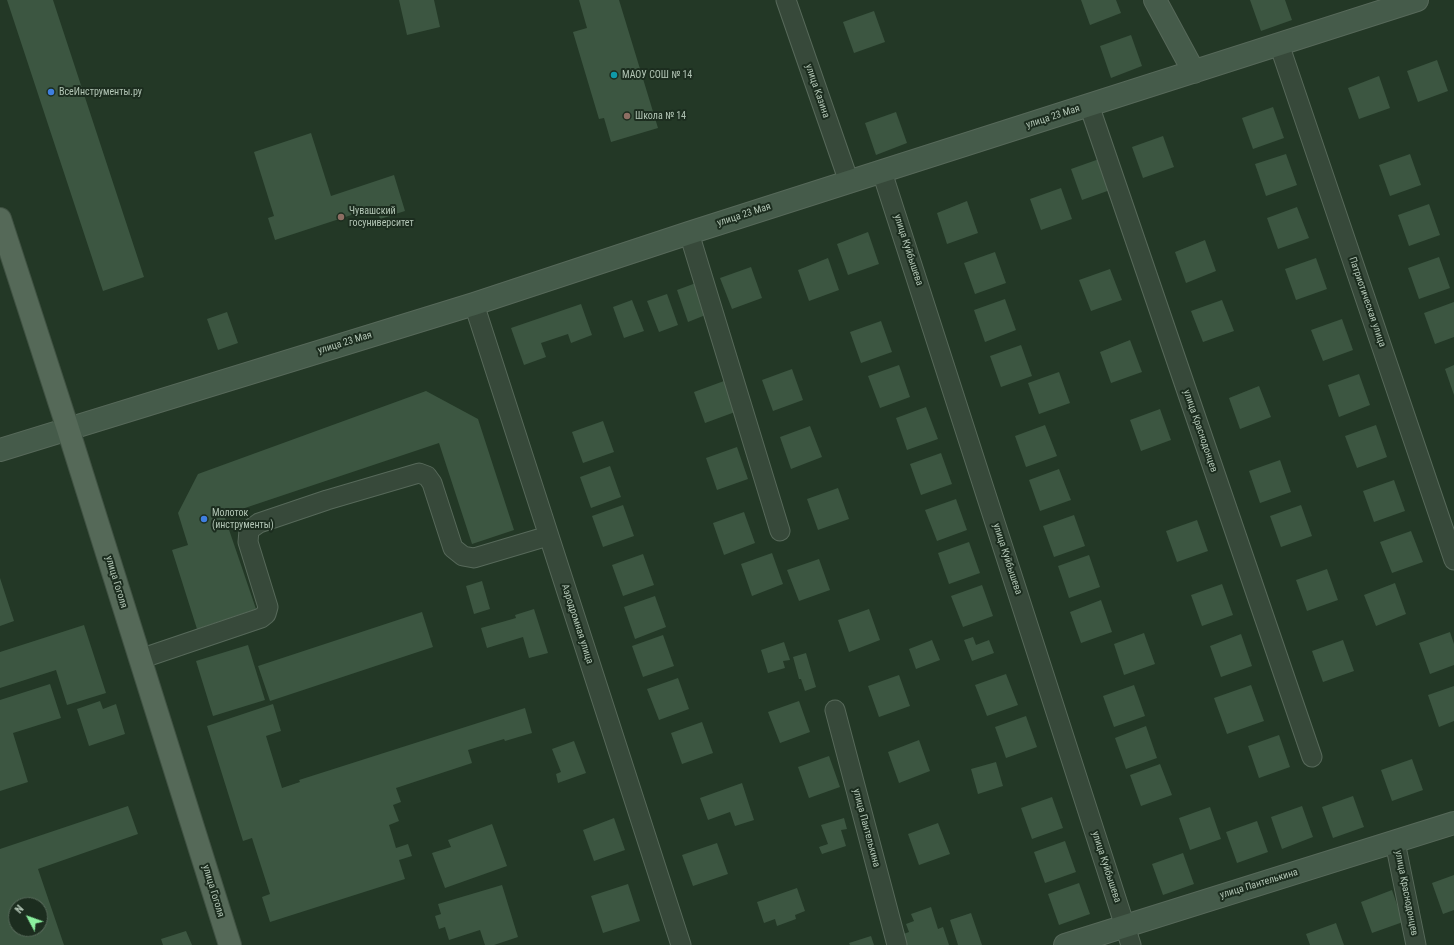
<!DOCTYPE html>
<html>
<head>
<meta charset="utf-8">
<style>
	body { margin:0 }
	#map { position:relative; width:1454px; height:945px; overflow:hidden; background:#233826; font-family:"Roboto Condensed",sans-serif }
	canvas { display:block }
	.north { position:absolute; left:8px; top:897px; width:40px; height:40px; box-sizing:border-box; background:#1c2d1f; border:1px solid #586a5b; border-radius:50%; rotate:311deg; font-size:11px; font-weight:700; line-height:16px; text-align:center; color:#b2c5b5 }
	.north::after { content:''; display:block; margin:auto; width:14px; height:18px; background:#8bf09f; clip-path:polygon(50% 0,100% 100%,50% 72%,0 100%) }
</style>
</head>
<body>
<div id="map">
<canvas width="1454" height="945"></canvas>
<div class="north">N</div>
</div>
<script>
const g = document.querySelector('canvas').getContext('2d');
g.lineJoin = 'round';
function fillPath(path, color) {
  g.fillStyle = color;
  g.fill(path, 'evenodd');
}
function poly(rows) {
  const path = new Path2D();
  for (const r of rows) {
    path.moveTo(r[0], r[1]);
    for (let i = 2; i < r.length; i += 2) path.lineTo(r[i], r[i + 1]);
  }
  return path;
}
function stroke(path, color, width, dash) {
  g.strokeStyle = color;
  g.lineWidth = width;
  g.lineCap = dash ? 'butt' : 'round';
  g.setLineDash(dash || []);
  g.stroke(path);
}
function label(font, color, halo, rows, align = 'center') {
  g.font = font + ' "Roboto Condensed",sans-serif';
  g.lineWidth = 4;
  g.setLineDash([]);
  g.textBaseline = 'middle';
  g.strokeStyle = halo;
  g.fillStyle = color;
  for (const [text, x, y, turn = 0] of rows) {
    g.save();
    g.translate(x, y);
    g.rotate((+turn || 0) * Math.PI / 180);
    g.textAlign = isNaN(turn) ? turn : align;
    if (halo) g.strokeText(text, 0, 0);
    g.fillText(text, 0, 0);
    g.restore();
  }
}
fillPath(poly([
	[7,0,53,0,144,277,103,291],
	[399,0,434,0,440,27,407,35],
	[579,0,619,0,658,128,611,142,604,118,599,119,573,32,587,28],
	[1081,0,1116,0,1121,13,1090,25],
	[1250,0,1285,0,1292,20,1261,31],
	[874,11,885,42,854,53,843,22],
	[1131,35,1142,66,1111,78,1100,46],
	[1437,60,1448,91,1418,102,1407,71],
	[1379,76,1390,108,1359,119,1348,88],
	[1273,107,1284,138,1253,149,1242,118],
	[896,112,907,143,876,155,865,123],
	[311,133,331,196,394,175,405,211,380,219,376,207,275,240,268,218,274,216,254,152],
	[1163,136,1174,167,1143,178,1132,147],
	[1286,154,1297,185,1266,196,1255,164],
	[1410,154,1421,185,1390,196,1379,165],
	[1102,158,1113,189,1082,200,1071,169],
	[1061,188,1072,219,1041,230,1030,199],
	[967,201,978,233,947,244,937,213],
	[1429,204,1440,235,1409,246,1398,215],
	[1297,207,1309,238,1278,249,1267,218],
	[868,232,879,264,848,275,837,244],
	[1205,240,1216,271,1186,283,1175,252],
	[995,252,1006,283,975,294,964,263],
	[1439,257,1450,288,1419,299,1408,268],
	[828,258,839,290,809,301,798,270],
	[1316,258,1327,289,1296,300,1285,269],
	[751,267,762,298,732,309,720,278],
	[1110,269,1122,300,1091,311,1079,280],
	[696,283,708,314,688,322,677,290],
	[667,294,678,325,659,332,647,301],
	[1005,299,1016,330,985,342,974,310],
	[632,300,644,331,624,338,613,307],
	[1222,300,1234,331,1203,342,1191,311],
	[1454,302,1454,337,1435,344,1424,313],
	[581,304,592,335,571,343,568,334,541,343,546,357,524,365,511,328],
	[227,312,238,343,218,350,207,319],
	[1342,319,1353,350,1323,361,1311,330],
	[881,321,892,352,861,363,850,332],
	[1130,340,1142,372,1111,383,1100,352],
	[1021,345,1032,376,1001,387,990,356],
	[899,365,910,397,880,408,868,376],
	[1454,365,1454,395,1445,369],
	[792,369,803,400,773,411,762,380],
	[1059,372,1070,403,1039,414,1028,383],
	[1359,374,1370,405,1339,417,1328,385],
	[724,381,735,412,705,423,694,392],
	[1259,386,1271,417,1240,429,1229,398],
	[426,391,478,419,514,530,472,544,439,443,224,515,256,609,197,629,172,550,188,545,178,513,198,474],
	[926,407,938,439,907,450,896,418],
	[1160,409,1171,440,1141,451,1130,420],
	[603,421,614,452,583,463,572,432],
	[1045,425,1057,456,1026,467,1015,436],
	[1376,425,1387,457,1357,468,1345,436],
	[810,426,822,457,791,469,780,437],
	[737,447,748,479,717,490,706,458],
	[941,453,952,484,921,495,910,464],
	[1280,460,1291,492,1260,503,1249,471],
	[610,466,621,497,591,508,580,477],
	[1059,469,1071,500,1040,511,1029,480],
	[1394,480,1405,511,1374,522,1363,491],
	[838,488,849,519,818,530,807,499],
	[956,499,967,530,937,541,925,510],
	[623,505,634,536,603,547,592,516],
	[1301,505,1312,536,1281,547,1270,516],
	[744,512,755,543,724,555,713,523],
	[1074,515,1085,546,1054,557,1043,526],
	[1197,520,1208,551,1177,562,1166,531],
	[1411,531,1423,562,1392,573,1380,542],
	[969,542,980,573,949,584,938,553],
	[772,553,783,584,752,596,741,564],
	[643,554,654,585,623,596,612,565],
	[1089,555,1100,587,1069,598,1058,566],
	[819,559,830,590,799,601,787,570],
	[1327,569,1338,600,1307,611,1296,580],
	[0,578,14,621,0,626],
	[482,581,490,609,474,614,466,586],
	[1395,583,1406,614,1376,626,1364,595],
	[1222,584,1233,615,1202,626,1191,595],
	[982,585,993,616,963,627,951,596],
	[655,596,666,627,635,639,624,607],
	[1101,600,1112,632,1081,643,1070,612],
	[534,609,548,653,529,658,523,637,487,648,481,628,516,618,515,615],
	[869,609,880,640,849,652,838,620],
	[422,612,433,647,270,701,258,666],
	[84,625,106,693,67,705,56,670,0,688,0,652],
	[1450,632,1454,644,1454,665,1430,674,1419,643],
	[1144,633,1155,664,1124,675,1114,644],
	[1241,634,1252,666,1221,677,1210,646],
	[663,635,674,666,643,677,632,646],
	[973,637,976,645,989,640,994,653,972,661,964,640],
	[932,640,940,660,916,669,909,649],
	[1343,640,1354,671,1323,682,1312,651],
	[784,642,790,660,783,661,785,668,768,673,761,650],
	[248,645,265,700,213,716,196,661],
	[806,653,816,687,805,691,801,679,799,679,793,657],
	[1006,674,1018,705,987,716,975,685],
	[899,675,910,706,879,717,868,686],
	[678,678,689,709,659,720,647,689],
	[50,684,61,718,13,733,28,782,0,791,0,700],
	[1134,685,1145,716,1114,727,1103,696],
	[1251,685,1264,721,1227,734,1214,698],
	[1454,686,1454,721,1439,727,1428,695],
	[100,701,103,709,116,704,125,734,89,746,77,709],
	[799,701,810,732,780,743,768,712],
	[273,704,281,731,266,736,282,788,300,782,299,780,525,708,532,733,505,741,504,739,468,750,472,763,396,788,401,802,393,805,399,821,389,825,396,848,408,844,412,856,399,860,405,879,270,922,262,897,270,894,252,838,243,841,207,726],
	[1026,716,1037,747,1006,758,995,727],
	[702,722,713,753,682,764,671,733],
	[1146,726,1157,758,1126,769,1115,738],
	[1279,735,1290,767,1259,778,1248,746],
	[919,740,930,771,899,783,888,752],
	[574,741,586,773,558,783,556,774,561,772,552,749],
	[829,756,840,787,809,798,798,767],
	[1412,759,1423,790,1392,801,1381,770],
	[996,762,1003,786,978,794,971,769],
	[1160,764,1172,795,1141,806,1130,775],
	[742,783,754,820,735,826,730,812,708,820,700,798],
	[1353,796,1364,827,1333,838,1322,807],
	[1052,797,1063,828,1032,839,1021,808],
	[128,806,138,834,38,869,64,945,0,945,0,849],
	[16,905,40,905,40,929,16,929],
	[1302,806,1313,837,1282,849,1271,817],
	[1210,807,1221,839,1190,850,1179,818],
	[614,818,625,850,594,861,583,830],
	[844,818,847,829,841,830,846,846,822,854,819,847,828,844,821,825],
	[1257,821,1268,852,1237,863,1226,832],
	[938,823,950,854,919,865,908,834],
	[492,824,507,866,445,888,432,853,451,847,448,840],
	[1065,841,1076,872,1045,883,1034,852],
	[717,843,728,874,693,886,682,855],
	[1183,853,1194,884,1163,895,1152,864],
	[1454,875,1454,910,1443,914,1432,883],
	[1079,883,1090,914,1059,925,1048,894],
	[628,884,640,921,603,933,591,896],
	[502,885,518,937,494,945,485,945,480,930,449,940,445,927,439,929,435,916,441,914,438,904],
	[797,888,805,911,795,915,796,919,777,926,775,919,764,923,757,902],
	[1392,890,1403,922,1372,933,1361,902],
	[931,907,938,929,943,927,949,945,898,945,895,937,909,932,906,924,914,921,911,914],
	[971,913,982,945,958,945,950,920],
	[1336,923,1344,945,1310,945,1306,934],
	[186,931,192,945,163,945,161,939],
	[871,936,874,945,850,945,849,943]
]), '#3c5641');
const street = poly([
	[786,0,849,182],
	[1279,44,1454,560],
	[1089,105,1312,757],
	[882,172,1131,945],
	[689,233,780,531],
	[474,304,681,945],
	[140,659,261,618,266,614,268,607,248,542,249,530,259,523,327,500,419,473,427,476,432,483,453,548,463,556,474,558,548,536],
	[835,710,897,945],
	[1395,842,1416,945]
]);
const secondary = poly([
	[1155,0,1194,72],
	[0,450,474,304,689,233,1417,0],
	[1065,945,1454,823]
]);
const primary = poly([
	[0,219,68,429,230,945]
]);
stroke(street, '#57695a', 21);
stroke(secondary, '#57695a', 24);
stroke(primary, '#405243', 24);
stroke(street, '#37493a', 19);
stroke(secondary, '#455b4a', 22);
stroke(primary, '#556958', 22);
for (const [x, y, r, color] of [
	[614,75,4,"#0f9aa8"],
	[51,92,4,"#3f7fe0"],
	[627,116,4,"#8d6e63"],
	[341,217,4,"#8d6e63"],
	[204,519,4,"#3f7fe0"]
]) {
  const dot = new Path2D();
  dot.arc(x, y, r, 0, 2 * Math.PI);
  g.fillStyle = color;
  g.fill(dot);
  stroke(dot, '#1c2d1f', 1.5);
}
label('10px', '#b2c5b5', '#1c2d1f', [
	["МАОУ СОШ № 14",622,75],
	["ВсеИнструменты.ру",59,92],
	["Школа № 14",635,116],
	["Чувашский",349,211],
	["госуниверситет",349,223],
	["Молоток",212,513],
	["(инструменты)",212,525]
], 'left');
label('10px', '#b2c5b5', '#1c2d1f', [
	["улица Казина",817,91,71],
	["улица 23 Мая",1053,117,-18],
	["улица 23 Мая",744,215,-18],
	["улица Куйбышева",908,250,72],
	["Патриотическая улица",1367,302,71],
	["улица 23 Мая",345,343,-17],
	["улица Краснодонцев",1200,431,71],
	["улица Куйбышева",1007,559,72],
	["улица Гоголя",116,582,73],
	["Аэродромная улица",577,624,72],
	["улица Пантелькина",866,828,75],
	["улица Куйбышева",1106,867,72],
	["улица Пантелькина",1259,884,-17],
	["улица Гоголя",213,891,73],
	["улица Краснодонцев",1406,893,79]
]);
</script>
</body>
</html>
